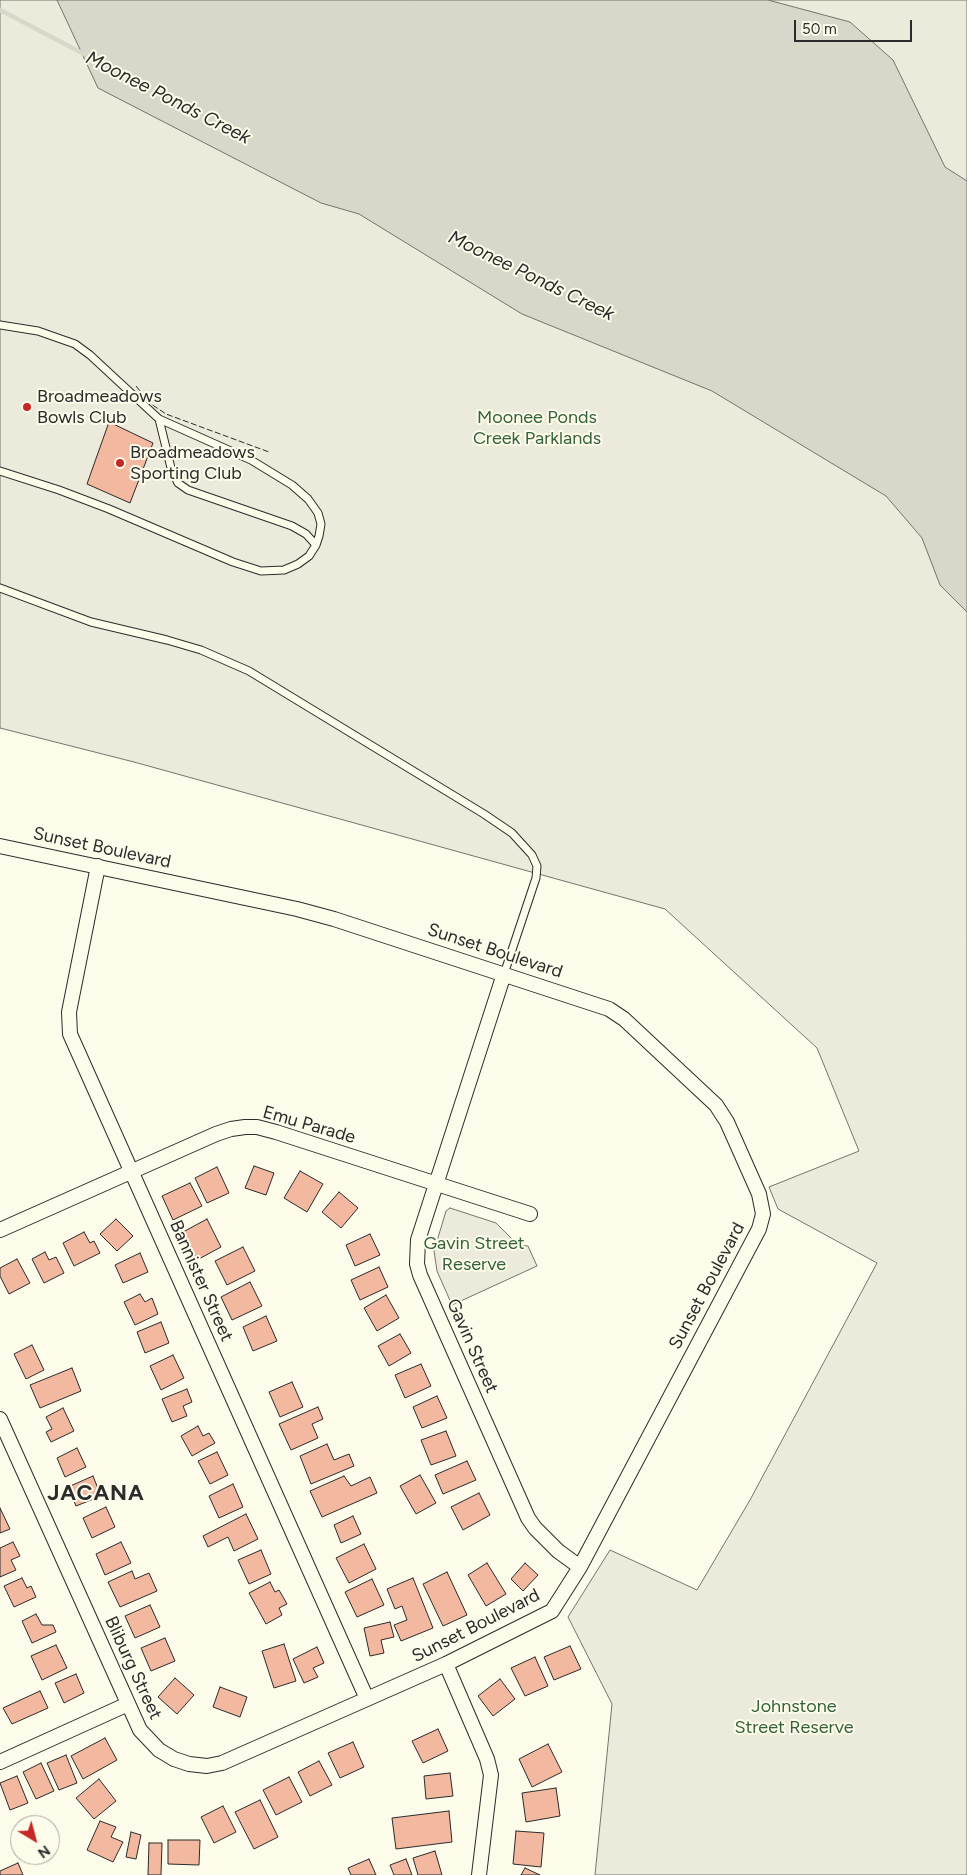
<!DOCTYPE html>
<html>
<head>
<meta charset="utf-8">
<style>
	body { margin:0 }
	#map { position:relative; width:967px; height:1875px; overflow:hidden; background:#fdfbea; font-family:Figtree,sans-serif }
	canvas { display:block }
	.north { position:absolute; left:10px; top:1815px; width:50px; height:50px; box-sizing:border-box; background:#fdfbea; border:1px solid #a9a89e; border-radius:50%; rotate:143deg; font-size:14px; font-weight:700; line-height:20px; text-align:center; color:#2b2b2b }
	.north::after { content:''; display:block; margin:auto; width:18px; height:22px; background:#c62828; clip-path:polygon(50% 0,100% 100%,50% 72%,0 100%) }
	.scale { position:absolute; left:794px; top:20px; width:118px; height:22px; box-sizing:border-box; border:2px solid #2b2b2b; border-top:0; padding-left:6px; font-size:15px; line-height:18px; white-space:nowrap; color:#2b2b2b; -webkit-text-stroke:4px #fdfbea; paint-order:stroke }
</style>
</head>
<body>
<div id="map">
<canvas width="967" height="1875"></canvas>
<div class="north">N</div>
<div class="scale">50 m</div>
</div>
<script>
const g = document.querySelector('canvas').getContext('2d');
g.lineJoin = 'round';
function fillPath(path, color) {
  g.fillStyle = color;
  g.fill(path, 'evenodd');
}
function poly(rows) {
  const path = new Path2D();
  for (const r of rows) {
    path.moveTo(r[0], r[1]);
    for (let i = 2; i < r.length; i += 2) path.lineTo(r[i], r[i + 1]);
  }
  return path;
}
function stroke(path, color, width, dash) {
  g.strokeStyle = color;
  g.lineWidth = width;
  g.lineCap = dash ? 'butt' : 'round';
  g.setLineDash(dash || []);
  g.stroke(path);
}
function label(font, color, halo, rows, align = 'center') {
  g.font = font + ' Figtree,sans-serif';
  g.lineWidth = 4;
  g.setLineDash([]);
  g.textBaseline = 'middle';
  g.strokeStyle = halo;
  g.fillStyle = color;
  for (const [text, x, y, turn = 0] of rows) {
    g.save();
    g.translate(x, y);
    g.rotate((+turn || 0) * Math.PI / 180);
    g.textAlign = isNaN(turn) ? turn : align;
    if (halo) g.strokeText(text, 0, 0);
    g.fillText(text, 0, 0);
    g.restore();
  }
}
const green = poly([
	[0,0,967,0,967,1875,595,1875,612,1704,568,1617,610,1550,697,1590,750,1500,877,1263,778,1209,769,1187,859,1151,817,1048,665,909,134,762,0,728,0,0],
	[450,1208,496,1223,513,1240,520,1245,528,1246,537,1266,452,1305,437,1271,434,1251,446,1211,450,1208]
]);
fillPath(green, '#ecebdb');
stroke(green, '#74746e', 1);
const water = poly([
	[57,0,768,0,850,22,893,60,945,167,967,181,967,612,940,585,922,538,886,496,712,391,522,314,359,214,321,203,98,88,57,0]
]);
fillPath(water, '#d8d7c9');
stroke(water, '#74746e', 1);
stroke(poly([
	[0,10,84,54]
]), '#d8d7c9', 4.5);
const building = poly([
	[109,422,153,443,130,503,87,484,109,422],
	[254,1166,274,1173,266,1195,245,1188,254,1166],
	[217,1167,229,1193,207,1203,195,1178,217,1167],
	[300,1171,323,1184,307,1212,284,1198,300,1171],
	[190,1183,202,1206,173,1220,162,1196,190,1183],
	[339,1192,358,1208,341,1228,322,1212,339,1192],
	[116,1219,133,1236,117,1251,100,1234,116,1219],
	[207,1219,221,1247,197,1260,183,1232,207,1219],
	[84,1232,90,1243,94,1241,100,1253,74,1266,63,1243,84,1232],
	[370,1234,380,1255,355,1266,346,1245,370,1234],
	[243,1247,255,1271,227,1285,215,1261,243,1247],
	[45,1252,49,1260,56,1257,64,1273,44,1283,32,1259,45,1252],
	[140,1253,148,1272,123,1283,115,1265,140,1253],
	[17,1259,30,1283,9,1294,0,1276,0,1268,17,1259],
	[379,1267,388,1287,360,1300,351,1280,379,1267],
	[250,1282,262,1306,232,1320,221,1297,250,1282],
	[140,1294,145,1302,152,1298,158,1314,135,1325,124,1302,140,1294],
	[386,1295,399,1318,377,1331,364,1308,386,1295],
	[266,1316,277,1341,253,1351,243,1327,266,1316],
	[161,1322,169,1343,145,1353,137,1332,161,1322],
	[400,1334,411,1353,389,1366,378,1346,400,1334],
	[32,1345,44,1370,26,1379,14,1354,32,1345],
	[173,1355,184,1378,161,1390,150,1366,173,1355],
	[421,1364,431,1386,405,1398,395,1375,421,1364],
	[72,1368,81,1391,40,1408,30,1385,72,1368],
	[292,1382,303,1407,280,1417,269,1392,292,1382],
	[187,1389,192,1402,183,1406,187,1416,172,1422,162,1399,187,1389],
	[437,1396,447,1418,422,1428,413,1407,437,1396],
	[318,1407,323,1419,312,1424,318,1438,291,1450,279,1424,318,1407],
	[63,1408,74,1431,51,1442,46,1432,52,1429,46,1417,63,1408],
	[198,1426,203,1436,209,1433,215,1443,192,1456,181,1436,198,1426],
	[446,1431,456,1456,431,1465,421,1440,446,1431],
	[327,1444,334,1460,349,1454,354,1466,311,1484,300,1456,327,1444],
	[77,1448,86,1467,65,1477,57,1458,77,1448],
	[217,1452,228,1475,210,1484,198,1461,217,1452],
	[467,1461,476,1480,443,1494,435,1475,467,1461],
	[420,1475,436,1503,416,1514,400,1486,420,1475],
	[93,1476,101,1496,76,1506,68,1487,93,1476],
	[344,1476,351,1486,370,1477,377,1493,322,1517,310,1491,344,1476],
	[233,1484,243,1507,219,1518,209,1496,233,1484],
	[479,1493,490,1515,463,1530,451,1507,479,1493],
	[106,1507,115,1527,92,1538,83,1518,106,1507],
	[0,1508,10,1529,0,1533,0,1508],
	[246,1514,258,1539,234,1551,228,1537,208,1547,203,1536,246,1514],
	[353,1516,361,1534,341,1543,334,1525,353,1516],
	[13,1542,20,1556,11,1560,16,1570,0,1577,0,1548,13,1542],
	[121,1542,131,1563,105,1575,96,1554,121,1542],
	[364,1544,376,1569,349,1583,336,1558,364,1544],
	[261,1550,271,1574,249,1584,238,1560,261,1550],
	[487,1563,506,1594,486,1606,468,1575,487,1563],
	[525,1563,538,1575,523,1591,511,1579,525,1563],
	[132,1571,135,1579,149,1573,157,1591,120,1607,108,1582,132,1571],
	[447,1572,467,1615,443,1626,423,1584,447,1572],
	[22,1578,27,1588,31,1586,36,1597,14,1607,4,1586,22,1578],
	[413,1578,433,1628,401,1641,394,1625,407,1620,402,1606,395,1609,387,1589,413,1578],
	[372,1579,384,1605,357,1617,345,1592,372,1579],
	[270,1582,275,1592,279,1590,287,1604,279,1608,282,1615,266,1624,249,1593,270,1582],
	[150,1605,160,1627,135,1638,125,1616,150,1605],
	[36,1614,42,1625,53,1625,56,1632,32,1643,22,1621,36,1614],
	[390,1622,394,1637,381,1640,384,1653,370,1656,364,1628,390,1622],
	[165,1638,175,1661,151,1671,141,1648,165,1638],
	[284,1644,296,1681,274,1688,262,1651,284,1644],
	[56,1645,67,1668,42,1680,31,1656,56,1645],
	[570,1646,581,1669,554,1680,544,1657,570,1646],
	[317,1647,324,1663,313,1668,318,1677,304,1683,293,1659,317,1647],
	[535,1657,548,1686,525,1696,511,1668,535,1657],
	[76,1674,84,1693,64,1703,55,1683,76,1674],
	[175,1678,194,1695,177,1714,158,1697,175,1678],
	[500,1679,515,1699,493,1716,478,1696,500,1679],
	[220,1687,247,1697,240,1717,213,1707,220,1687],
	[40,1691,48,1708,12,1724,3,1708,40,1691],
	[438,1729,448,1751,423,1763,412,1741,438,1729],
	[105,1738,117,1760,83,1779,71,1756,105,1738],
	[353,1742,364,1767,340,1778,328,1753,353,1742],
	[548,1744,562,1772,532,1787,519,1759,548,1744],
	[66,1755,77,1783,59,1790,47,1763,66,1755],
	[319,1761,332,1785,310,1796,298,1772,319,1761],
	[41,1763,54,1791,36,1799,23,1772,41,1763],
	[450,1773,453,1796,426,1799,424,1776,450,1773],
	[17,1776,28,1803,10,1810,0,1783,17,1776],
	[289,1777,302,1802,276,1815,263,1790,289,1777],
	[99,1779,116,1801,94,1819,76,1798,99,1779],
	[556,1788,560,1816,526,1822,522,1793,556,1788],
	[260,1800,278,1837,254,1849,235,1812,260,1800],
	[223,1806,236,1832,214,1843,201,1817,223,1806],
	[449,1811,452,1842,396,1849,392,1818,449,1811],
	[100,1821,116,1827,111,1837,123,1842,113,1862,87,1850,100,1821],
	[516,1831,544,1833,541,1867,513,1864,516,1831],
	[131,1832,141,1835,136,1859,126,1857,131,1832],
	[168,1840,200,1840,199,1865,168,1864,168,1840],
	[149,1843,162,1843,161,1875,148,1875,149,1843],
	[435,1851,442,1875,418,1875,413,1858,435,1851],
	[369,1859,376,1875,351,1875,348,1868,369,1859],
	[406,1859,412,1875,394,1875,390,1865,406,1859],
	[18,1863,23,1875,0,1875,0,1871,18,1863],
	[525,1868,540,1875,521,1875,525,1868]
]);
fillPath(building, '#f2b8a0');
stroke(building, '#2b2b2b', 1);
const lane = poly([
	[0,325,38,331,75,344,90,355,159,419,251,460,292,485,308,499,318,513,321,524,319,536,316,545,309,556,298,564,284,570,261,571,233,562,109,509,59,490,0,471],
	[159,419,171,468,178,483,188,490,292,526,306,534,316,545],
	[0,588,91,622,167,640,201,650,249,671,484,814,512,833,532,855,537,866,536,878,504,974]
]);
const street = poly([
	[0,846,297,909,334,919,609,1009,624,1019,716,1105,727,1122,759,1194,763,1214,759,1229,580,1567,552,1611,446,1664,222,1763,207,1766,189,1764,174,1759,159,1750,140,1730,0,1419],
	[98,866,69,1012,70,1034,367,1699],
	[504,974,418,1240,417,1264,420,1275,528,1518,535,1528,558,1551,580,1567],
	[0,1230,216,1134,231,1129,245,1127,257,1127,276,1132,530,1214],
	[446,1664,487,1759,491,1775,479,1875],
	[0,1762,128,1704]
]);
stroke(lane, '#2b2b2b', 9);
stroke(street, '#2b2b2b', 16);
stroke(lane, '#fdfbea', 7);
stroke(street, '#fdfbea', 14);
stroke(poly([
	[136,386,151,404,166,414,269,452]
]), '#2b2b2b', 1, [6, 2.5]);
for (const [x, y, r, color] of [
	[27,407,5,"#c62828"],
	[120,463,5,"#c62828"]
]) {
  const dot = new Path2D();
  dot.arc(x, y, r, 0, 2 * Math.PI);
  g.fillStyle = color;
  g.fill(dot);
  stroke(dot, '#fdfbea', 2);
}
label('18px', '#2b2b2b', '#fdfbea', [
	["Broadmeadows",37,397],
	["Bowls Club",37,418],
	["Broadmeadows",130,453],
	["Sporting Club",130,474]
], 'left');
label('18px', '#34623c', '#fdfbea', [
	["Moonee Ponds",537,418],
	["Creek Parklands",537,439],
	["Gavin Street",474,1244],
	["Reserve",474,1265],
	["Johnstone",794,1707],
	["Street Reserve",794,1728]
]);
label('18px', '#2b2b2b', '#fdfbea', [
	["Sunset Boulevard",102,848,12],
	["Sunset Boulevard",495,951,18],
	["Emu Parade",309,1125,16],
	["Bannister Street",201,1281,66],
	["Sunset Boulevard",707,1286,-62],
	["Gavin Street",472,1346,66],
	["Sunset Boulevard",476,1626,-27],
	["Bliburg Street",133,1668,65]
]);
label('italic 19px', '#2b2b2b', '#fdfbea', [
	["Moonee Ponds Creek",168,98,27],
	["Moonee Ponds Creek",531,276,26]
]);
g.letterSpacing = '1px';
label('bold 22px', '#2b2b2b', '#fdfbea', [
	["JACANA",96,1494]
]);
g.letterSpacing = '0px';
</script>
</body>
</html>
